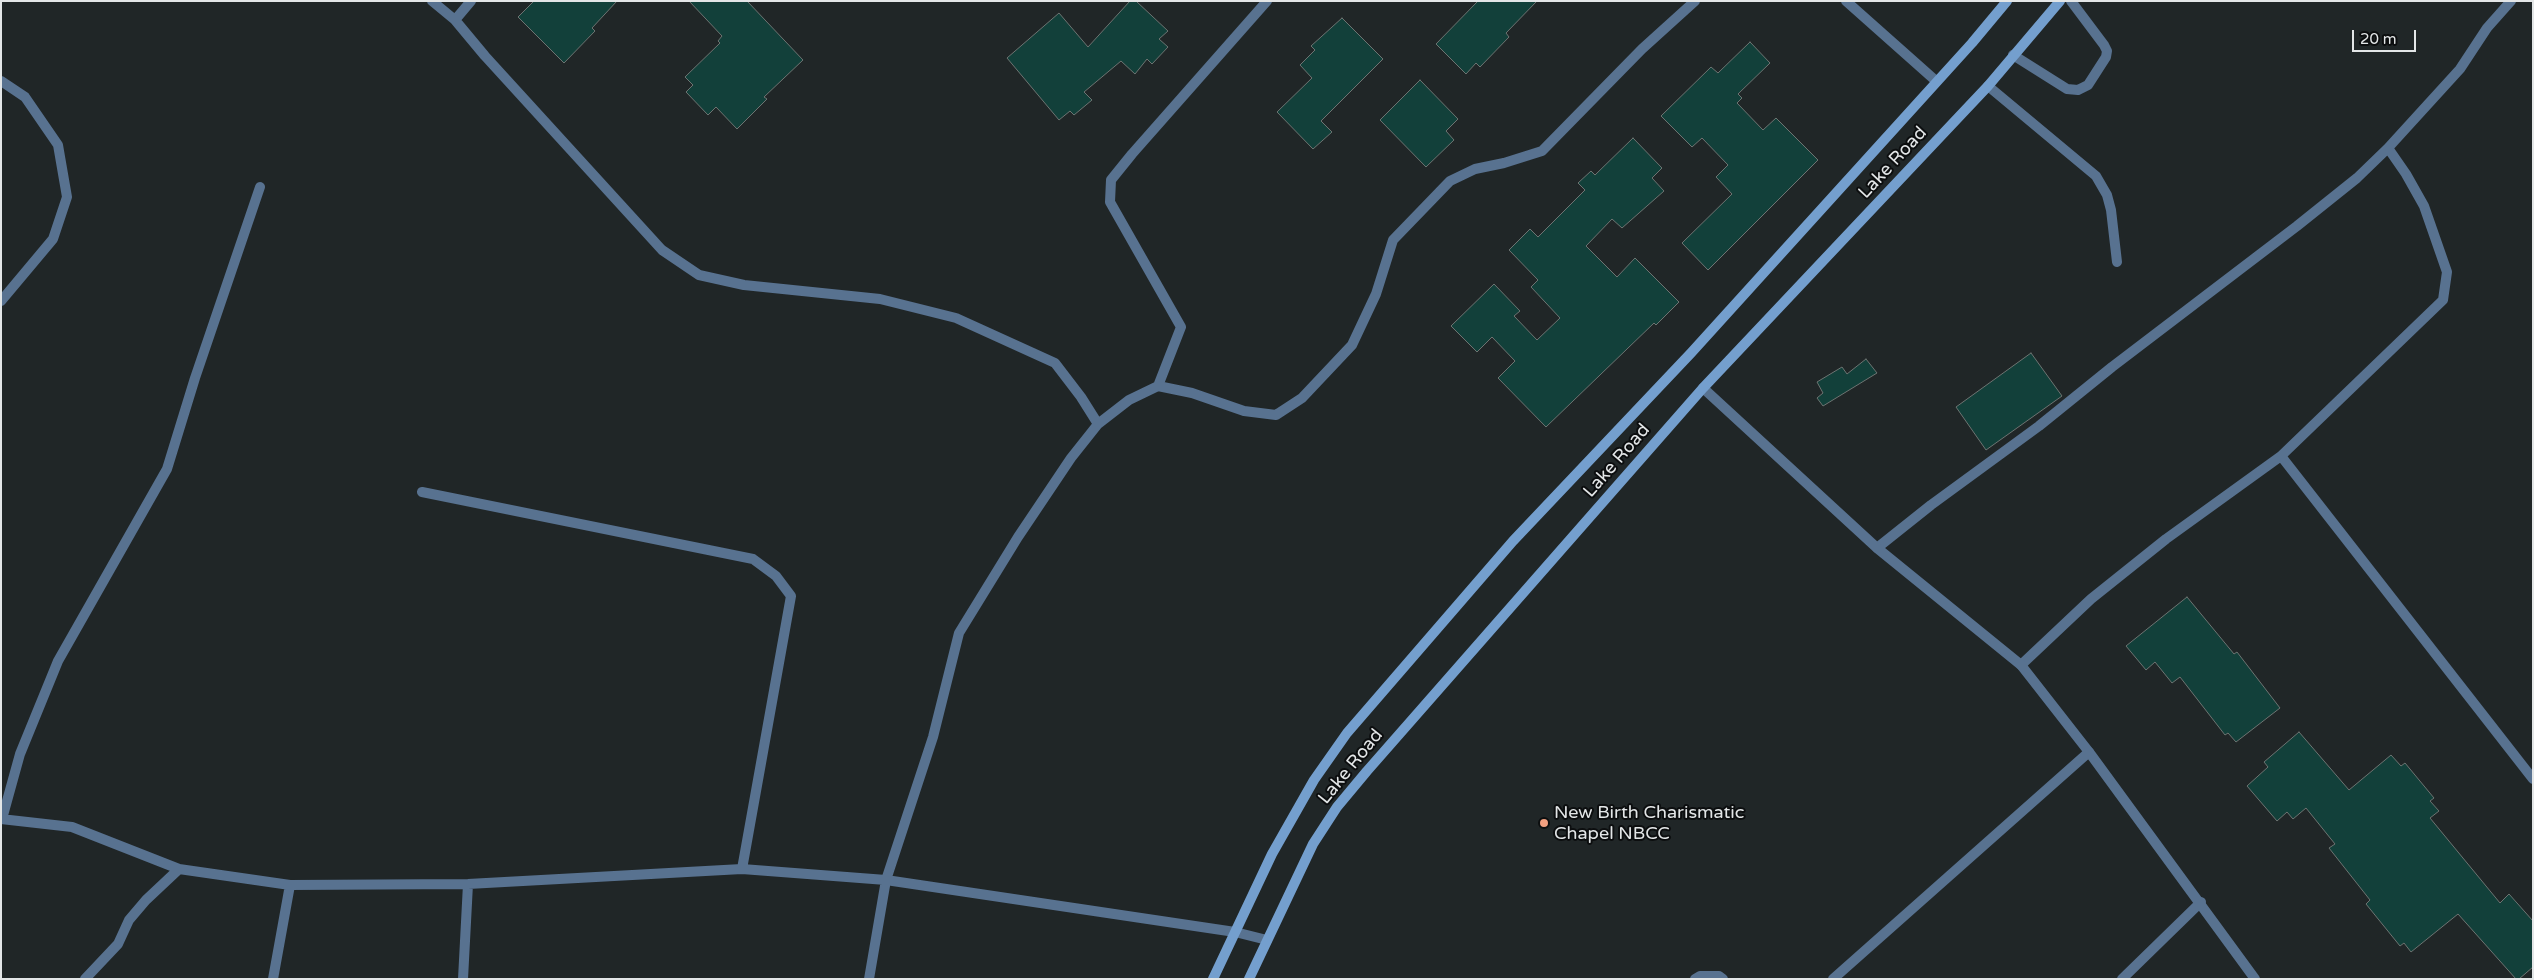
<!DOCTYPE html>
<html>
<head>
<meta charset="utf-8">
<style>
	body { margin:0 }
	#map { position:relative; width:2534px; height:980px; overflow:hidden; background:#202627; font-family:"Varela Round",sans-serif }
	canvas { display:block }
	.frame { position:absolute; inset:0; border:2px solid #e3e6e7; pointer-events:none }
	.scale { position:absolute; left:2352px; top:30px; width:64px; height:22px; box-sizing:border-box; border:2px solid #e3e6e7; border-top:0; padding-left:6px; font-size:15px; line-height:18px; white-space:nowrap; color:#e3e6e7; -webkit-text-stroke:4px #0c0e0f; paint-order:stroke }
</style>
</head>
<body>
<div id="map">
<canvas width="2534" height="980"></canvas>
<div class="frame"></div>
<div class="scale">20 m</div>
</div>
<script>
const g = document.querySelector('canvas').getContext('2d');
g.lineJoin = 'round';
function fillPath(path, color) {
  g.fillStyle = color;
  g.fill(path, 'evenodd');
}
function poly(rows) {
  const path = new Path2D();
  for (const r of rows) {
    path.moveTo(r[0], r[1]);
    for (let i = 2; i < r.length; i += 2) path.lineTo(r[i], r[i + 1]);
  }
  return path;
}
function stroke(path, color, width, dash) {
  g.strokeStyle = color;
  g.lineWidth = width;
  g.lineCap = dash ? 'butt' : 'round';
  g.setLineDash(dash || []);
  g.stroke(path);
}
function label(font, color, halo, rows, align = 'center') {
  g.font = font + ' "Varela Round",sans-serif';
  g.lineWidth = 4;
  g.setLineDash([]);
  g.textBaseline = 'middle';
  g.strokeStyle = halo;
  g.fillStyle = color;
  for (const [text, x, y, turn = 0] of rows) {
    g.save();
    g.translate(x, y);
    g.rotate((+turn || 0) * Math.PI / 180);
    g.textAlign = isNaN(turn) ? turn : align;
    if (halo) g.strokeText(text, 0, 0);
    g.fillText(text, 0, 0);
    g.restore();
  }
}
const building = poly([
	[534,1,617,1,592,28,595,31,564,63,518,17,534,1],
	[689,1,747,1,803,60,764,97,767,99,737,129,716,107,708,115,686,92,693,85,685,77,720,43,718,41,722,36,689,1],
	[1130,1,1136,1,1168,31,1159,39,1168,47,1152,64,1147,59,1135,74,1121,61,1084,92,1092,100,1074,115,1070,111,1059,120,1007,58,1059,13,1088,47,1130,1],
	[1478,1,1537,1,1506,33,1509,37,1480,67,1476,63,1466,74,1436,44,1478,1],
	[1342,18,1383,59,1321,121,1332,132,1313,149,1277,112,1312,78,1300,65,1315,50,1311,46,1342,18],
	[1750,42,1770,63,1738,94,1742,98,1737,103,1763,130,1776,118,1818,160,1708,270,1682,243,1732,194,1716,177,1728,165,1702,138,1692,147,1661,116,1711,67,1718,73,1750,42],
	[1420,80,1458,119,1446,131,1454,140,1426,167,1380,120,1420,80],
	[1633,138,1662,168,1652,178,1664,191,1622,228,1612,219,1586,246,1617,277,1635,258,1679,302,1656,325,1654,323,1546,427,1498,378,1515,361,1492,337,1477,352,1451,326,1494,284,1520,311,1514,316,1537,340,1560,318,1531,287,1538,280,1509,250,1530,229,1538,237,1585,190,1578,183,1591,171,1595,175,1633,138],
	[2031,353,2062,396,1986,450,1956,407,2031,353],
	[1866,359,1877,373,1823,406,1817,398,1823,393,1817,382,1842,367,1847,374,1866,359],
	[2187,597,2234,654,2237,652,2280,708,2236,742,2228,733,2225,735,2180,677,2172,683,2155,662,2146,670,2126,646,2187,597],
	[2299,732,2349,790,2391,755,2401,766,2405,763,2434,798,2430,801,2439,811,2430,818,2500,903,2509,894,2533,921,2533,967,2519,979,2516,979,2458,914,2411,952,2404,943,2400,946,2366,904,2370,900,2329,848,2335,844,2306,808,2293,819,2287,812,2277,821,2247,786,2268,767,2264,762,2299,732]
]);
fillPath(building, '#12403a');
stroke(building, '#6d7472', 1);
stroke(poly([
	[2013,55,2067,89,2078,90,2088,85,2106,57,2107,51,2104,45,2071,1],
	[1988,86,2096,176,2107,195,2111,210,2117,262]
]), '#587290', 10);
stroke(poly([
	[432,1,455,20,485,56,662,250,699,275,744,285,880,299,956,318,1055,363,1081,397,1098,424],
	[1846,1,1936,81],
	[455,20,471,1],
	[1,81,25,97,58,145,67,197,53,239,1,301],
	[1158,386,1181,327,1110,202,1111,180,1132,154,1267,1],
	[2281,456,2533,779],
	[422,492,753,559,776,576,791,596,742,869],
	[1877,548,1931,505,2039,426,2112,367,2297,226,2357,178,2388,148],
	[2021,665,2091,599,2166,539,2281,456,2443,300,2447,272,2439,249,2424,206,2406,174,2388,148,2460,69,2487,28,2511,1],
	[1,819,72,827,179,869,290,885,468,884,742,869,886,880,1235,932,1267,940],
	[2,819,20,754,58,661,167,469,195,378,260,187],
	[85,979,118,944,129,920,146,900,179,869],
	[273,979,290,885],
	[463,979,468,884],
	[869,979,886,880,933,737,959,633,1018,537,1071,458,1098,424,1129,400,1158,386,1192,393,1244,411,1276,415,1302,398,1352,345,1376,294,1393,240,1450,181,1475,169,1504,163,1542,151,1642,49,1695,1],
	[1695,979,1700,976,1719,976,1723,979],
	[1833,979,2089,752],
	[2122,979,2201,902]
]), '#587290', 10);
stroke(poly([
	[1703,388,1877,548,2021,665,2089,752,2255,979]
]), '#587290', 10);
stroke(poly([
	[1213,979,1272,854,1314,780,1347,733,1513,541,1691,353,1972,43,2007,1],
	[1249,979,1313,844,1337,807,1367,771,1703,388,1988,86,2060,1]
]), '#749fce', 10);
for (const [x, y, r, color] of [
	[1544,823,5,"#f2a080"]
]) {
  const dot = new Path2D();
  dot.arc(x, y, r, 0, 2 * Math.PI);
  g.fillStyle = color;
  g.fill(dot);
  stroke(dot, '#0c0e0f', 2);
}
label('18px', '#e3e6e7', '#0c0e0f', [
	["Lake Road",1893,163,-47],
	["Lake Road",1617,461,-49],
	["Lake Road",1351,767,-51]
]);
label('18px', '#e3e6e7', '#0c0e0f', [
	["New Birth Charismatic",1554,813],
	["Chapel NBCC",1554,834]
], 'left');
</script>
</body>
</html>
